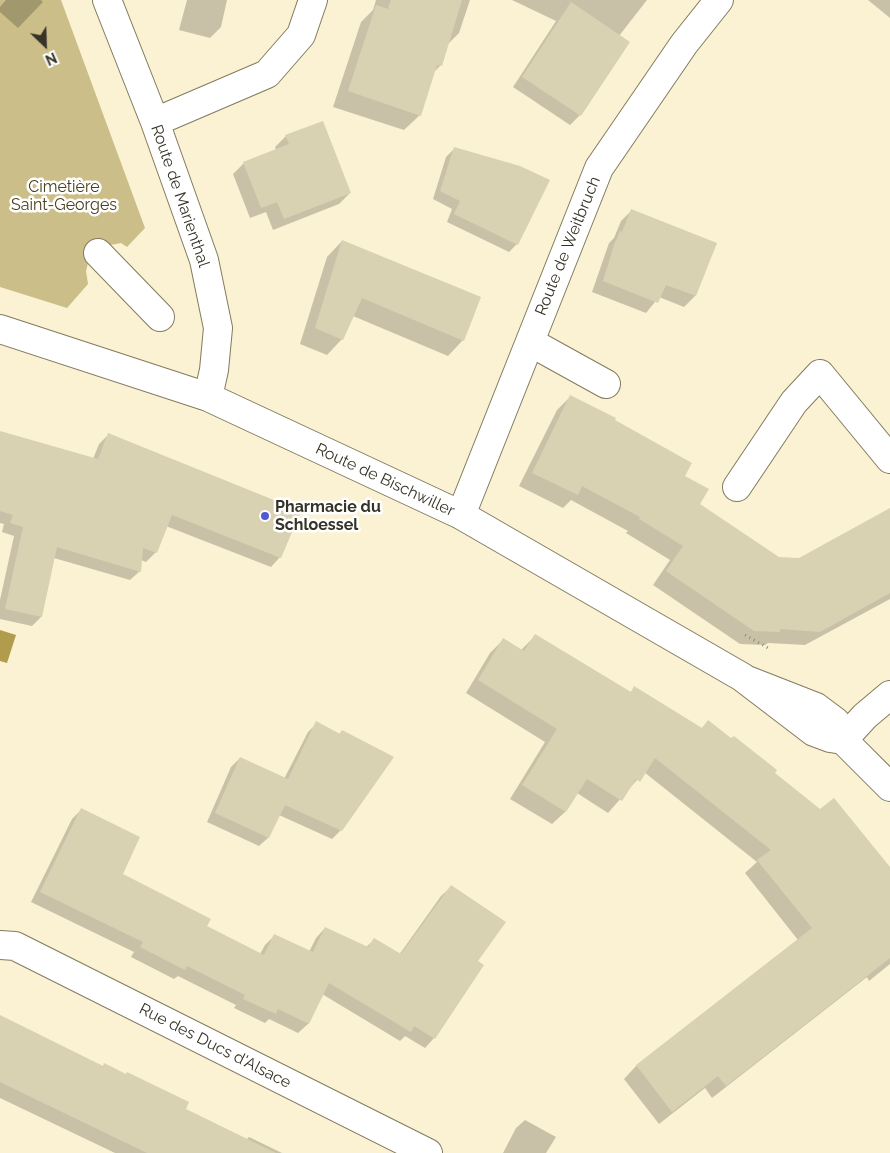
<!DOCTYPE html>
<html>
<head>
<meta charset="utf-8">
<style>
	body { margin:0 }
	#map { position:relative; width:890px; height:1153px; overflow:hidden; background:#faf2d3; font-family:Raleway,sans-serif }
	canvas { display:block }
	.north { position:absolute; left:20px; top:20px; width:50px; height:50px; -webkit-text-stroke:4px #fff; paint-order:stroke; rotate:156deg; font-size:14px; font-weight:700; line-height:20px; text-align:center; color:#363327 }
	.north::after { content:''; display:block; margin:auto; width:18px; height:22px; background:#363327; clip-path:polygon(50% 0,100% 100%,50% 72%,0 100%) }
</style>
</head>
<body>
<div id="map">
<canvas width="890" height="1153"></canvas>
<div class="north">N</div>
</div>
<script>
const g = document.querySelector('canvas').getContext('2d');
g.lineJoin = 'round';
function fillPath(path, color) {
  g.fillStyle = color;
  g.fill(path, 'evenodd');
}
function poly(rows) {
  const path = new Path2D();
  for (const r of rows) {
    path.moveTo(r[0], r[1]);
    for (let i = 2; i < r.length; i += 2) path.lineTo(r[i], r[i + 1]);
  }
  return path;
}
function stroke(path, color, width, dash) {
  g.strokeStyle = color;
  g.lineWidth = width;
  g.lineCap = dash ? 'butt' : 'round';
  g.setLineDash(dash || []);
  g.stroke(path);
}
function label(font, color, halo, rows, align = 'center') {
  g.font = font + ' Raleway,sans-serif';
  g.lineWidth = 5;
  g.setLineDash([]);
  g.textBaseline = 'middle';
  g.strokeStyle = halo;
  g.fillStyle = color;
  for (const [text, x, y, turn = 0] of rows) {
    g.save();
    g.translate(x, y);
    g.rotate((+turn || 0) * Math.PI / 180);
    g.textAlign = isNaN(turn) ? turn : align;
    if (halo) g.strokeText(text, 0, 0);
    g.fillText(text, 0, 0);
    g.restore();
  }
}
fillPath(poly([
	[0,0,61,0,145,228,127,247,121,243,105,246,88,263,86,271,88,284,67,308,0,287]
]), '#cbbe89');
fillPath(poly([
	[0,630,16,635,7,663,0,661]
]), '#b09c4b');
fillPath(poly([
	[6,0,41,0,43,2,18,28,0,12,0,7],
	[187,0,227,0,221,27,210,38,179,30],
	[376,0,470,0,459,33,447,45,440,66,433,73,420,115,404,130,333,107,361,22,373,10],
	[512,0,647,0,619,36,580,115,570,125,513,87,556,21],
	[868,0,890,0,890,18],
	[286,136,350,193,339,204,273,230,266,212,250,218,233,174,244,163,276,150,275,147],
	[454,149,517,244,509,252,447,222,452,209,433,199,446,157],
	[632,210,715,244,695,296,684,307,659,297,646,313,592,292,609,243,614,238,621,221],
	[342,241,463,340,448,356,353,316,342,339,327,355,300,344,327,257],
	[570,397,614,421,684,476,699,505,779,558,800,559,890,509,890,599,805,645,768,643,765,645,740,644,653,585,670,560,626,533,628,531,571,500,563,508,519,486,557,410],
	[108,435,280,557,271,567,166,526,156,552,146,562,141,560,140,571,130,580,54,558,41,617,32,626,0,619,0,600,14,536,2,532,4,524,0,523,0,437,93,459,99,444],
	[535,636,629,693,635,688,701,729,708,722,890,869,890,964,869,981,867,977,712,1098,705,1088,659,1124,624,1079,636,1066,798,940,745,873,757,862,644,772,608,813,577,793,565,812,552,824,510,799,545,742,466,693,490,653,503,640,521,650],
	[317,723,338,735,342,731,341,830,332,839,279,815,268,838,259,846,207,822,231,767,240,758,284,779,308,732],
	[81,810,121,874,206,927,260,954,265,945,275,935,309,952,316,938,325,928,366,947,374,940,399,955,441,896,451,887,476,961,434,1038,425,1048,405,1036,400,1041,322,994,308,1024,298,1033,269,1019,265,1023,234,1008,236,1005,178,976,174,979,131,957,134,952,31,902,72,819],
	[0,1021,102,1067,163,1153,115,1153,0,1098],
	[525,1120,556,1137,546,1153,503,1153,516,1128],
	[249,1137,282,1153,211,1153,246,1140]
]), '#0003');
fillPath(poly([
	[391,0,462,0,442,66,437,65,421,116,348,91,376,5,388,9],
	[571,2,630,42,581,116,522,77],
	[323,121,351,193,284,219,277,202,261,208,243,162,289,144,285,135],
	[454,147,520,166,550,180,518,245,454,214,460,201,440,191],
	[631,209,717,243,696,296,666,285,658,303,603,281,614,245,620,231,622,232],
	[342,240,481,297,464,341,362,298,343,340,315,328],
	[570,395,616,418,615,420,692,463,685,476,709,489,700,504,779,557,799,558,890,508,890,593,820,632,780,629,780,632,754,631,666,571,683,546,639,519,640,517,582,486,578,495,532,473],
	[0,431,98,459,108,433,301,511,281,558,172,515,157,553,143,548,141,572,57,547,42,617,5,609,23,527,10,523,13,515,0,511],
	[535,634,631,692,634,686,702,728,708,720,731,738,734,736,777,770,775,773,820,809,834,798,890,867,890,958,726,1086,718,1076,672,1112,636,1065,812,928,757,860,771,850,655,758,640,782,636,779,622,801,587,779,566,812,522,785,557,729,478,680,503,638,524,651],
	[316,721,340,734,342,730,394,757,342,831,285,805,269,838,215,813,240,757,288,779],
	[81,808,140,837,123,874,211,919,207,926,264,955,274,934,313,952,325,927,368,947,374,938,401,954,451,885,506,922,478,961,484,965,435,1039,414,1026,411,1032,329,983,309,1024,278,1009,276,1014,243,999,245,995,187,966,185,970,140,947,143,942,40,892],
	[0,1015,103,1066,104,1063,126,1074,127,1072,189,1102,186,1109,276,1153,147,1153,0,1082]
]), '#d8d1b2');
const minor = poly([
	[107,0,155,122,204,260,218,328,214,370,208,397],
	[155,122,267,74,301,35,313,0],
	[98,253,160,317],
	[0,329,208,397,461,515,742,677,814,732,830,738,843,740,836,722,816,707,747,680],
	[530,342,606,384],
	[737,487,794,402,820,374,890,459],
	[461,515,599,168,684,44,719,0],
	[0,945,15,946,428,1153]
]);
const major = poly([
	[890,695,865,716,843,740,890,787]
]);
stroke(minor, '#837b5f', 30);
stroke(major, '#837b5f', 30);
stroke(poly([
	[745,635,770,649]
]), '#8f8975', 3, [1, 4]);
stroke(minor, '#fff', 28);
stroke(major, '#fff', 28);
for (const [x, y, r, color] of [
	[265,516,5,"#5259d0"]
]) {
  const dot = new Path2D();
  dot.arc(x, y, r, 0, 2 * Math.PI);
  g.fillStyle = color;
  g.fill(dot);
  stroke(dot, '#fff', 2);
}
label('16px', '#49401d', '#fff', [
	["Cimetière",64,187],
	["Saint-Georges",64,205]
]);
label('16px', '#363327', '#fff', [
	["Route de Marienthal",180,196,71],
	["Route de Weitbruch",568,246,-68],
	["Route de Bischwiller",385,480,25],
	["Rue des Ducs d'Alsace",215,1046,27]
]);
label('bold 16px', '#363327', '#fff', [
	["Pharmacie du",275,507],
	["Schloessel",275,525]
], 'left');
</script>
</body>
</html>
